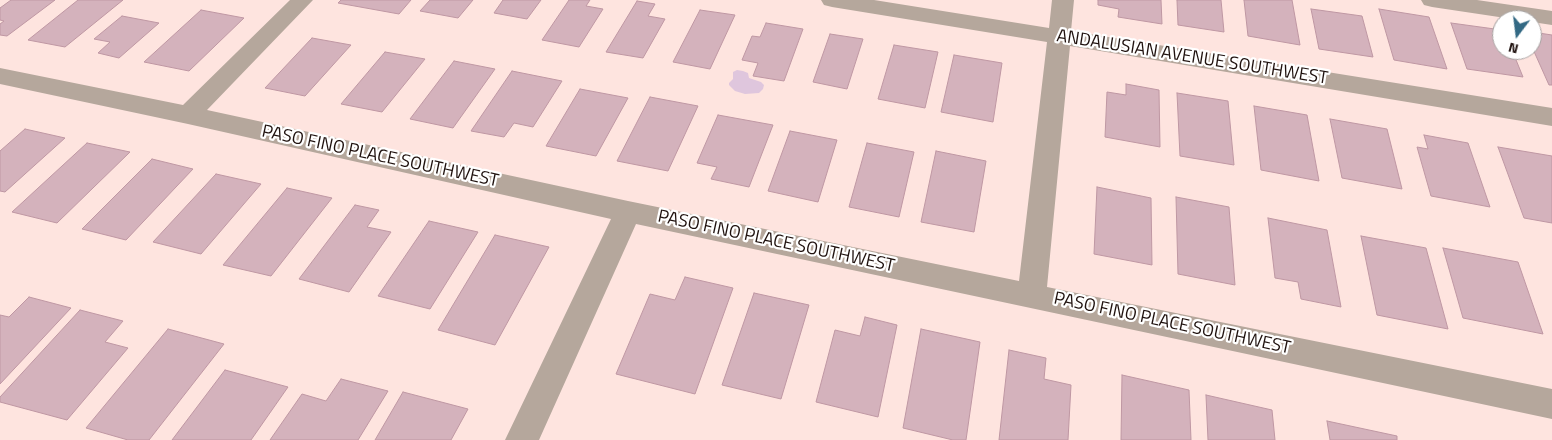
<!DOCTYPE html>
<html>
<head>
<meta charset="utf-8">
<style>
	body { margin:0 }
	#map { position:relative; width:1552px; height:440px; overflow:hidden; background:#fee4df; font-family:"Titillium Web",sans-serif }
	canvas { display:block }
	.north { position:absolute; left:1492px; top:10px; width:50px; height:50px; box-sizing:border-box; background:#fff; border:1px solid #a5a09f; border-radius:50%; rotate:195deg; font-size:14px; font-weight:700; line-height:20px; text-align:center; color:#1f110e }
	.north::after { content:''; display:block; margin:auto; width:18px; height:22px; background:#336984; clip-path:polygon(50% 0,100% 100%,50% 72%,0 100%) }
</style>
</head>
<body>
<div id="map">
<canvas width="1552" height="440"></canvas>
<div class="north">N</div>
</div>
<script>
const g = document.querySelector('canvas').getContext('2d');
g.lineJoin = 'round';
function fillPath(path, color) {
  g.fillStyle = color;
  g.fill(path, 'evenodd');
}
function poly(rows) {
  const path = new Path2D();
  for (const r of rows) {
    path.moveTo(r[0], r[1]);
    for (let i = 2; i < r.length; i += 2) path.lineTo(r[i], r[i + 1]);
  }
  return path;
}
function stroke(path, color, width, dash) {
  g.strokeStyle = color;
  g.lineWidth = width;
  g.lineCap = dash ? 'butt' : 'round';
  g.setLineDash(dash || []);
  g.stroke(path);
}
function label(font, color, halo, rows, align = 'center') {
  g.font = font + ' "Titillium Web",sans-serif';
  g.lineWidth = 4.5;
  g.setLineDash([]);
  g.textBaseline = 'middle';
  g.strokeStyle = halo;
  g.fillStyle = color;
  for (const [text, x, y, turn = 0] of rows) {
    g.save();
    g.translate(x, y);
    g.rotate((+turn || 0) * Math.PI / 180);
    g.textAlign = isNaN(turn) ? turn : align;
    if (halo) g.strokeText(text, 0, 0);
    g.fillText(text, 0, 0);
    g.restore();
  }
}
fillPath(poly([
	[737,70,743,71,748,73,749,78,761,82,764,85,763,89,759,93,745,94,735,91,729,85,729,83,733,79,733,72]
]), '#dfc6dd');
const building = poly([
	[11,0,55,0,7,36,0,35,0,24,4,21,0,20,0,8,11,0],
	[78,0,123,0,65,47,28,40,78,0],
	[341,0,411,0,399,14,338,3,341,0],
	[430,0,473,0,458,18,420,11,430,0],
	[503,0,541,0,527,19,494,13,503,0],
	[569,0,590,0,586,6,603,9,579,47,542,40,569,0],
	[1098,0,1161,0,1162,24,1118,17,1119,9,1098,5,1098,0],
	[1177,0,1221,0,1224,32,1178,25,1177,0],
	[1244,0,1292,0,1300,45,1248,36,1244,0],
	[637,1,655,4,648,16,665,19,643,58,606,52,637,1],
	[1311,9,1362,16,1373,57,1319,49,1311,9],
	[1379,9,1429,17,1447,69,1394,60,1379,9],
	[201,10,244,18,189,71,144,62,201,10],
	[700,10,735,15,710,69,673,62,700,10],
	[122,16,159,23,119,58,98,53,110,42,94,39,122,16],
	[766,23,803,29,784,81,753,76,758,63,742,60,752,36,760,37,766,23],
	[1451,23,1502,30,1502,50,1512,50,1523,77,1467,69,1451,23],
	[1532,32,1552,35,1552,85,1549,85,1532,47,1532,32],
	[830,34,863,39,847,89,813,82,830,34],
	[312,38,351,45,305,96,265,88,312,38],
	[894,45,938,52,925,108,878,99,894,45],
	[385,52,425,59,382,112,341,104,385,52],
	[954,55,1002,63,993,122,941,112,954,55],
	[454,61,495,69,453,128,410,119,454,61],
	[512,71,562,81,533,127,514,123,504,137,471,131,512,71],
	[1126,84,1159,90,1160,147,1105,137,1107,92,1126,95,1126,84],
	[580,89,628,98,596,156,546,146,580,89],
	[1177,93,1228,101,1234,165,1180,156,1177,93],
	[650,97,698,106,668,171,617,161,650,97],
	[1254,106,1307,115,1319,181,1261,170,1254,106],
	[718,115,773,125,749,187,711,179,717,167,697,163,718,115],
	[1330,119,1387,129,1402,189,1342,178,1330,119],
	[25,129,65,138,5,192,0,191,0,151,25,129],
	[790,131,837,140,818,202,768,191,790,131],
	[1424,135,1468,143,1490,207,1431,196,1417,147,1428,149,1424,135],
	[87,143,130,152,57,223,12,212,87,143],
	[867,143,914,152,899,217,849,207,867,143],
	[1498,147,1552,156,1552,223,1524,218,1498,147],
	[936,151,986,161,974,232,921,222,936,151],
	[152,159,193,169,126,240,82,229,152,159],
	[216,174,261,184,201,254,153,242,216,174],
	[1097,187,1151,198,1152,265,1094,254,1097,187],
	[287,188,332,198,271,276,223,265,287,188],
	[1176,197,1229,207,1235,285,1178,274,1176,197],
	[355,205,379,210,367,227,391,232,349,292,299,279,355,205],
	[1268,218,1327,230,1341,307,1301,299,1298,282,1275,278,1268,218],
	[429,221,478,232,430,309,378,296,429,221],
	[495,235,549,247,495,345,438,330,495,235],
	[1361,236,1426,248,1448,329,1377,315,1361,236],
	[1443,248,1518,262,1543,334,1463,318,1443,248],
	[685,277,733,288,695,394,616,374,650,294,675,300,685,277],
	[754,293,809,305,781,399,722,385,754,293],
	[29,297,71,308,0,384,0,315,9,317,29,297],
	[80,310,123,321,105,342,128,348,67,420,0,402,0,397,80,310],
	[865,317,897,325,878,417,816,402,835,330,860,336,865,317],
	[168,329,224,344,149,440,128,440,86,428,168,329],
	[921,329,980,342,966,440,953,440,903,428,921,329],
	[1009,350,1046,358,1044,379,1071,385,1068,440,999,440,1009,350],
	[225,370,288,387,251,440,172,440,225,370],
	[1122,375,1189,390,1191,440,1121,440,1122,375],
	[341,379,388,391,358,440,270,440,302,394,326,401,341,379],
	[403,392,468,409,451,440,375,440,403,392],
	[1206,395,1272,410,1275,440,1208,440,1206,395],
	[1327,421,1397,436,1397,440,1330,440,1327,421]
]);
fillPath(building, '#d4b2bc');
stroke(building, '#bf97a3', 1);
fillPath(poly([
	[290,0,313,0,207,110,628,201,1019,281,1047,42,832,7,824,5,821,0,874,0,1049,28,1052,0,1074,0,1071,31,1552,108,1552,126,1070,46,1047,287,1552,389,1552,419,636,224,539,440,505,440,611,219,188,124,0,84,0,68,183,105,290,0],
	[1421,0,1477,0,1552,11,1552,25,1532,22,1532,20,1519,20,1432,7,1424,5,1421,0]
]), '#b5a79c');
label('18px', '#1f110e', '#fff', [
	["ANDALUSIAN AVENUE SOUTHWEST",1192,58,9],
	["PASO FINO PLACE SOUTHWEST",380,157,12],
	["PASO FINO PLACE SOUTHWEST",776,242,12],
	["PASO FINO PLACE SOUTHWEST",1172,324,12]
]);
</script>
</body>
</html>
